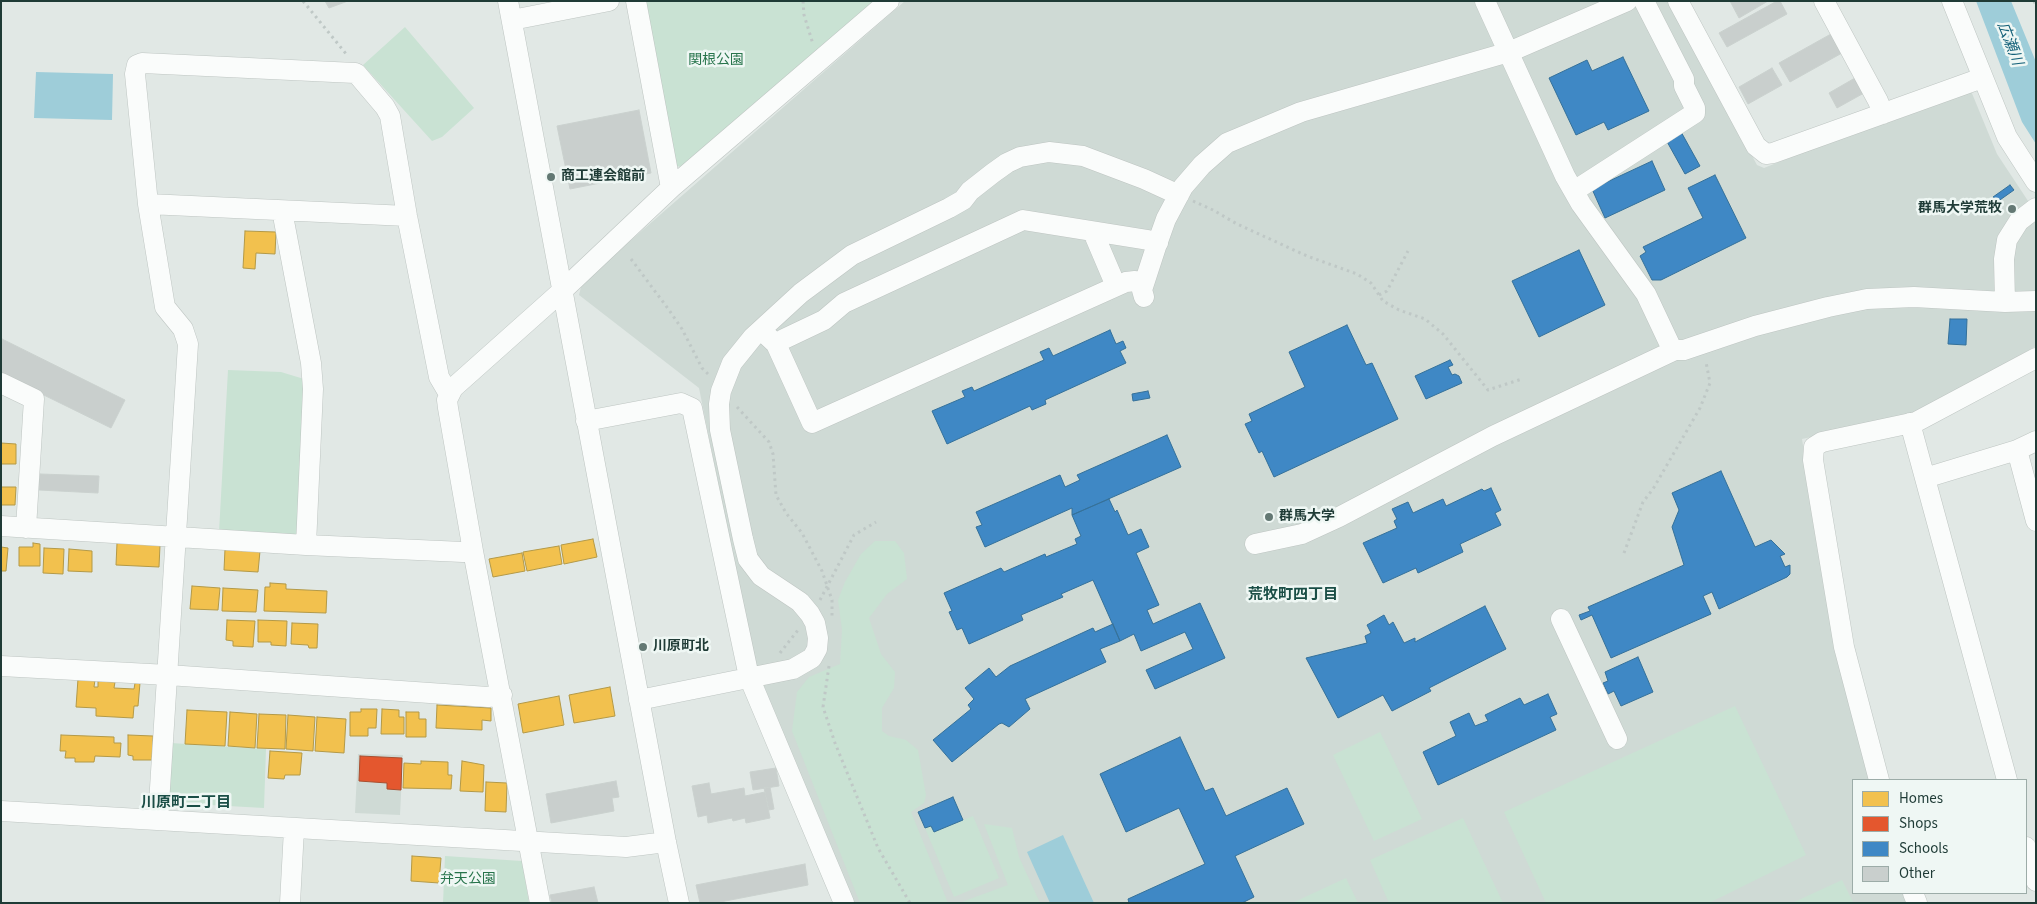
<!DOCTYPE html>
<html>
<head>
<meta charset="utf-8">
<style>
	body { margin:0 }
	#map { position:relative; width:2037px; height:904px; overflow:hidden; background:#e1e8e5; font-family:"Source Sans 3",sans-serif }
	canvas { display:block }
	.frame { position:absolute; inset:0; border:2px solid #1f3b36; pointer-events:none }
	.legend { position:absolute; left:1852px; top:779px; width:175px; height:115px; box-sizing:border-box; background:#eff7f4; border:1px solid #9caca8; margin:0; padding:6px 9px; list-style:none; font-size:15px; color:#1f3b36 }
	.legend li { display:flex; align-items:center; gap:10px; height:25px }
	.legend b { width:25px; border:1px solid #9caca8 }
</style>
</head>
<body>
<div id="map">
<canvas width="2037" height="904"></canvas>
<div class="frame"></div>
<ul class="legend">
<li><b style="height:14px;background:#f2c14e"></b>Homes</li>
<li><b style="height:14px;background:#e4572e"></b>Shops</li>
<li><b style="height:14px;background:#3f88c5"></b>Schools</li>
<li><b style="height:14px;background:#c9cfcd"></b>Other</li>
</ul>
</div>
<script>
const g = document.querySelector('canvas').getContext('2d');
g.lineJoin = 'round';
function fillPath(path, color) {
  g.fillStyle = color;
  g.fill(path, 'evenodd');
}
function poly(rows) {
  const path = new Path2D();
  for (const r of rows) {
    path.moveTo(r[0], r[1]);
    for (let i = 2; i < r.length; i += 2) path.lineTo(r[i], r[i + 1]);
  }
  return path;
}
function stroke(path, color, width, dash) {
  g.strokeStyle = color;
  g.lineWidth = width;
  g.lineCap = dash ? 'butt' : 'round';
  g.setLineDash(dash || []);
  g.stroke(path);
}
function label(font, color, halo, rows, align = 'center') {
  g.font = font + ' "Source Sans 3","Noto Sans JP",sans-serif';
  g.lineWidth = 5;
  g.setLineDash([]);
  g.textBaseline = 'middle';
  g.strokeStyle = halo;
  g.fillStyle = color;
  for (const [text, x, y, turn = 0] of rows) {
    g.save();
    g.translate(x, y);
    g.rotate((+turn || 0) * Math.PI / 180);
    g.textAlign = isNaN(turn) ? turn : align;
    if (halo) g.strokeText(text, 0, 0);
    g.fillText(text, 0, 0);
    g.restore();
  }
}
fillPath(poly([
	[905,1,1668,1,1757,165,1764,168,1965,87,1971,91,1997,154,2036,213,2036,346,1916,414,1802,439,1826,595,1872,780,1853,780,1853,893,1907,893,1911,903,854,903,757,676,699,388,579,295,582,283],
	[358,754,403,755,400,815,355,813]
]), '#cfdad5');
fillPath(poly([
	[643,1,878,1,684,168,674,165],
	[405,27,474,108,442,137,432,141,363,65],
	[228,370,281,372,304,379,299,531,293,536,219,532],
	[875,541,895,541,904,553,907,579,887,594,869,618,881,654,895,672,894,688,882,708,882,731,889,736,906,740,918,750,926,795,924,803,911,812,948,903,860,903,792,731,797,692,809,677,840,664,842,630,838,600,845,582,861,554],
	[1735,706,1806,855,1709,903,1546,903,1504,812],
	[1380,732,1422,819,1374,841,1333,755],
	[171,743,266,749,264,808,174,803,169,801],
	[973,816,999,878,954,897,925,828,931,826,934,832],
	[1463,818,1503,903,1389,903,1370,860],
	[984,824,1012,828,1019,857,1040,903,959,903,1008,885],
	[445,856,522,861,529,903,443,903],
	[1346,878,1358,903,1292,903],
	[1842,880,1853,902,1792,903]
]), '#c9e2d3');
fillPath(poly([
	[1976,1,2011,1,2036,62,2036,144,2022,122],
	[36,72,113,74,112,120,34,118],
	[1063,835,1094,903,1050,903,1027,852]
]), '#9ecdd9');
const homes = poly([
	[245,231,276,232,275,254,256,253,255,269,243,268,245,231],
	[1,443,16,444,16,464,1,464,1,443],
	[1,487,16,487,15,505,1,505,1,487],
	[593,539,597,557,564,564,561,545,593,539],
	[33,543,40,544,40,566,19,566,19,547,33,547,33,543],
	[117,543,160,545,159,567,116,565,117,543],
	[559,546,562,564,527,571,523,552,559,546],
	[1,547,8,548,6,571,1,571,1,547],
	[44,548,64,549,63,574,43,573,44,548],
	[69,549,92,551,92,572,68,571,69,549],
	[225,549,260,551,258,572,224,570,225,549],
	[522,553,525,571,493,577,489,559,522,553],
	[270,583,286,584,286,589,327,591,326,613,264,611,265,587,270,587,270,583],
	[192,586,220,588,218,610,190,609,192,586],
	[223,588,258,590,256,612,222,611,223,588],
	[227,620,255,621,253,647,233,646,233,641,226,640,227,620],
	[258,620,287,621,286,646,271,645,271,642,258,642,258,620],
	[292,623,318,624,317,648,309,648,308,645,291,644,292,623],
	[78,679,95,680,94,687,98,687,98,681,115,682,114,688,134,689,135,683,140,683,138,706,134,706,133,718,96,716,96,708,76,707,78,679],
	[610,687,615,716,574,723,569,695,610,687],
	[559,696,564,725,523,733,518,704,559,696],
	[437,705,491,708,491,721,482,720,482,730,436,728,437,705],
	[361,709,377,709,376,728,368,728,368,736,350,736,350,712,361,712,361,709],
	[382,709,399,710,399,717,404,717,404,734,381,734,382,709],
	[187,710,227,712,225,746,185,744,187,710],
	[230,712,257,714,255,748,228,746,230,712],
	[406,712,419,712,419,719,426,719,426,737,406,737,406,712],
	[259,714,286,715,285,749,257,748,259,714],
	[288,715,315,717,313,751,286,749,288,715],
	[317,717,346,719,344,753,315,751,317,717],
	[61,735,114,737,114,743,121,743,120,757,95,756,94,762,75,762,75,758,65,758,66,751,60,751,61,735],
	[128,735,153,736,152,760,133,760,133,756,128,755,128,735],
	[270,751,302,753,300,775,285,775,284,779,268,778,270,751],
	[421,761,448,762,448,775,452,775,451,789,403,788,404,763,421,764,421,761],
	[462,761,484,765,483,792,460,791,462,761],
	[486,782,507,783,506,812,485,811,486,782],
	[412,856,441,858,439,883,411,881,412,856]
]);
fillPath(homes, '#f2c14e');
stroke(homes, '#b39947', 1);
const shops = poly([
	[360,756,402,758,401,790,387,789,387,783,359,781,360,756]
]);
fillPath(shops, '#e4572e');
stroke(shops, '#a94f30', 1);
const schools = poly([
	[1623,57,1649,111,1608,130,1604,122,1576,135,1549,78,1587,60,1592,71,1623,57],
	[1680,130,1700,166,1685,174,1665,138,1680,130],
	[1652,161,1665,190,1605,218,1592,189,1652,161],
	[1715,175,1746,238,1661,280,1652,280,1640,256,1646,252,1643,247,1703,218,1688,188,1715,175],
	[2010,185,2014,190,1997,202,1993,197,2010,185],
	[1579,250,1605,305,1539,337,1512,281,1579,250],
	[1950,319,1967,319,1966,345,1948,344,1950,319],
	[1347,325,1366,365,1372,363,1398,419,1274,477,1262,451,1259,453,1245,424,1252,421,1249,414,1305,387,1289,352,1347,325],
	[1110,330,1116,344,1123,341,1126,348,1120,351,1126,363,1045,400,1046,404,1032,410,1030,406,947,444,932,411,965,397,962,391,972,387,974,391,1044,360,1040,352,1049,348,1053,356,1110,330],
	[1450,360,1453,365,1448,367,1452,375,1455,374,1459,376,1462,383,1426,399,1415,376,1450,360],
	[1148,391,1150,398,1133,401,1132,394,1148,391],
	[1167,435,1181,467,1072,515,1072,508,985,547,976,527,982,525,976,512,1060,475,1065,487,1080,480,1077,475,1167,435],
	[1721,471,1755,547,1771,540,1785,554,1780,556,1785,567,1790,565,1790,574,1787,577,1719,609,1712,592,1703,596,1711,614,1611,658,1592,615,1581,620,1579,615,1590,611,1588,607,1684,565,1672,527,1679,510,1672,493,1721,471],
	[1491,488,1501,510,1495,513,1501,525,1460,544,1463,552,1418,573,1416,568,1383,583,1363,543,1397,528,1394,521,1397,519,1392,509,1408,502,1413,513,1443,499,1446,506,1482,489,1484,491,1491,488],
	[1109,499,1115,512,1117,510,1128,535,1141,529,1149,547,1136,553,1159,605,1147,610,1153,624,1200,603,1225,658,1155,689,1146,670,1193,649,1185,632,1141,651,1134,634,1120,641,1093,580,1061,594,1063,597,1021,615,1023,620,969,644,962,628,957,630,949,612,952,611,944,593,1001,568,1004,572,1045,554,1046,557,1077,544,1075,539,1081,536,1072,515,1109,499],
	[1485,606,1506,649,1429,688,1431,691,1392,711,1383,695,1338,718,1306,658,1367,643,1365,636,1371,633,1367,625,1384,615,1389,625,1393,622,1404,643,1415,638,1415,642,1485,606],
	[1113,624,1120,641,1100,649,1106,662,1025,699,1030,709,1009,727,1002,723,999,724,952,762,933,740,971,709,968,705,974,699,965,688,989,668,996,677,1010,666,1093,628,1095,632,1113,624],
	[1638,657,1653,692,1621,706,1614,691,1608,694,1603,683,1608,681,1605,672,1638,657],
	[1548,694,1557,714,1550,717,1556,730,1438,785,1423,752,1456,736,1450,722,1469,713,1475,726,1488,721,1485,715,1520,698,1524,705,1548,694],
	[1180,737,1205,791,1213,788,1226,816,1287,788,1304,824,1235,856,1254,897,1242,903,1129,903,1128,899,1205,864,1179,808,1126,832,1100,774,1180,737],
	[953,797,963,820,934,832,931,826,925,828,918,812,953,797]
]);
fillPath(schools, '#3f88c5');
stroke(schools, '#35719a', 1);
const building = poly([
	[325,1,348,1,329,8,325,1],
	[1730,1,1768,1,1739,18,1730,1],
	[1777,1,1780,1,1787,14,1727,47,1719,33,1777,1],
	[1831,34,1842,53,1790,82,1779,63,1831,34],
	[1772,68,1782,85,1748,104,1739,87,1772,68],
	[1855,78,1864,93,1837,108,1829,93,1855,78],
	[639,110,651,173,570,189,557,126,639,110],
	[2,339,125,400,111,428,1,374,2,339],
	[40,474,99,476,98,493,39,490,40,474],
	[776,768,779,786,753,790,750,772,776,768],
	[616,781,619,797,612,798,614,811,551,823,546,794,616,781],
	[709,783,711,794,744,788,745,796,765,792,770,818,746,823,745,818,733,821,732,818,708,823,707,815,698,817,692,786,709,783],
	[770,787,774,809,769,810,764,788,770,787],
	[805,864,808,885,715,903,700,903,696,885,805,864],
	[594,887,598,903,552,903,550,895,594,887]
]);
fillPath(building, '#c9cfcd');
stroke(building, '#cad1ce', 1);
const minor = poly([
	[508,1,666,842,679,903],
	[636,1,671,188],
	[1485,1,1565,176,1581,204,1646,294,1671,347,1675,350,1684,350,1755,326,1828,307,1867,299,1914,297,2005,302,2036,301],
	[1678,1,1756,146,1766,154,1773,153,1982,78],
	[1824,1,1878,101,1883,114],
	[1952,1,2007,137,2036,182],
	[512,20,609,1],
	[1574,191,1695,113,1695,108,1684,86,1684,79,1644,1],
	[148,204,407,216],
	[285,211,284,221,311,363,313,389,306,545],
	[1093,232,1116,286],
	[1144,297,1142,290,1156,247,1166,219,1183,187,1202,165,1227,143,1301,112,1509,52,1627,1],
	[2005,302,2004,259,2007,240,2019,221,2036,208],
	[761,330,776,344,812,423,1126,282,1135,281,1144,283],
	[776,344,784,339,824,320,844,303,1023,220,1148,240,1158,243],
	[1,383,34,399,26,528],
	[586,421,681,403,692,408,749,677,844,903],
	[1910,423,2007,780],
	[2017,450,2036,521],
	[1925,478,2017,450,2036,441],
	[1,526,306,545,463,552,473,551,540,903],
	[1255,544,1302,534,1339,517,1493,436,1675,350],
	[473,551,448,408,447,400,453,388,563,290,671,188,889,1],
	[1561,619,1617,739],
	[1,666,168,675,488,697,502,695],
	[639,700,793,669,812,658,817,649,818,638,815,623,810,614,800,602,761,576,748,559,743,539,720,430,719,404,721,391,732,363,753,337,801,293,852,255,949,208,963,200,970,191,993,173,1007,163,1020,157,1049,152,1083,156,1144,179,1179,195],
	[1879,780,1844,647,1813,460,1814,447,1822,442,1916,422,2036,358],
	[1,811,626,847,666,842],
	[158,820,188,344,183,329,165,307,148,204,135,74,137,65,142,63,355,73,357,74,385,107,390,116,407,216,439,377,449,394],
	[2026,847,2036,881],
	[1913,893,1917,903],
	[290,903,294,829]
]);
stroke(minor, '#bec5c2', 21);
stroke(poly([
	[303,1,347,55],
	[803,1,804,15,813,44],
	[2034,1,2036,5],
	[1193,201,1213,210,1237,224,1307,256,1357,274,1371,283,1383,301,1399,310,1425,319,1443,334,1488,390,1522,379],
	[631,259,669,310,682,329,702,368,708,374],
	[1379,295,1387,291,1408,251],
	[737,407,769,442,773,454,776,495,786,513,802,533,822,571,832,600,832,617],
	[1624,553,1643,502,1653,489,1700,408,1710,383,1706,362],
	[820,600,854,535,876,522],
	[780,653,798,630],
	[829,666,823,707,835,743,878,848,910,903]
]), '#bfc8c6', 3, [2.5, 4]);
stroke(minor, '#fafcfb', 20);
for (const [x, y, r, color] of [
	[551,177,5,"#637873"],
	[2012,209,5,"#637873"],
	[1269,517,5,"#637873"],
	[643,647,5,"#637873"]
]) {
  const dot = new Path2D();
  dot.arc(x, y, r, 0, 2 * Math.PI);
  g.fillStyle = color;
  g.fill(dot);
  stroke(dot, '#eff7f4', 2);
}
label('14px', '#27744b', '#eff7f4', [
	["関根公園",716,61],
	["弁天公園",468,880]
]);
label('bold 14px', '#1f3b36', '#eff7f4', [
	["商工連会館前",561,177],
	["群馬大学荒牧",2002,209,"right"],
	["群馬大学",1279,517],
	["川原町北",653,647]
], 'left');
label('italic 15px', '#16627a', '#eff7f4', [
	["広瀬川",2009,44,69]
]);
label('bold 15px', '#1a4e46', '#eff7f4', [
	["荒牧町四丁目",1293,596],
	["川原町二丁目",186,804]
]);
</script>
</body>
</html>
